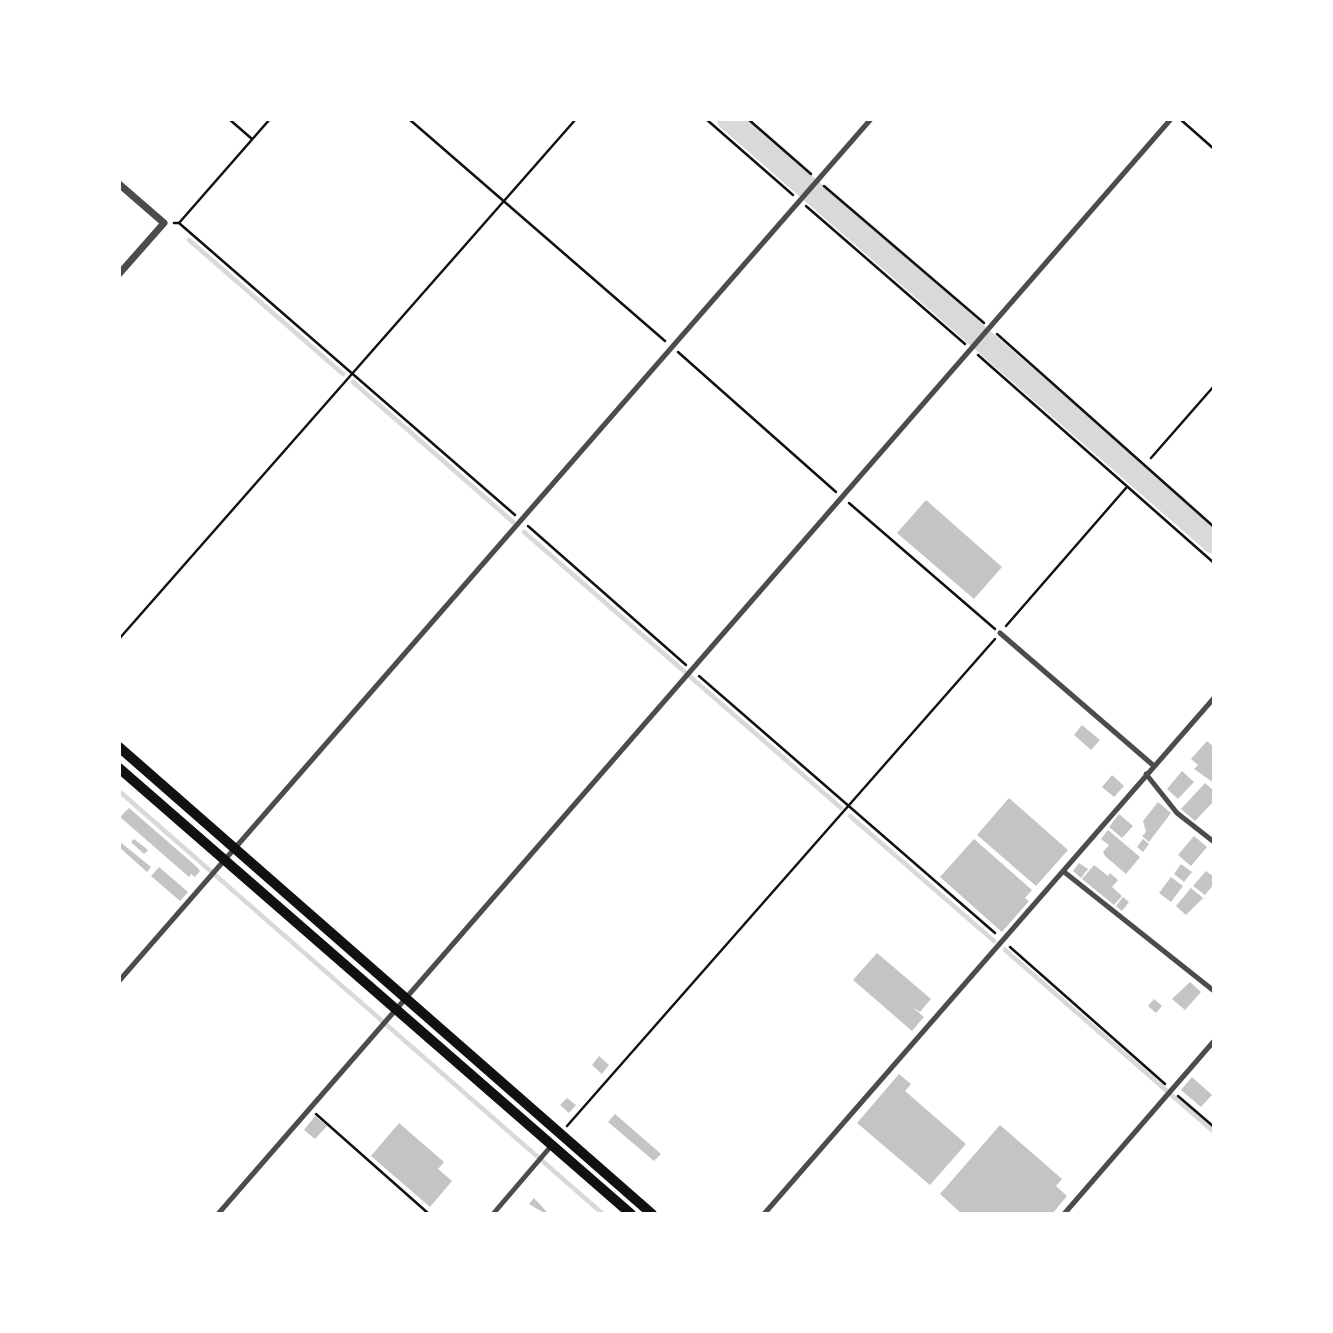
<!DOCTYPE html>
<html>
<head>
<meta charset="utf-8">
<style>
	body { margin:0 }
	#map { position:relative; width:1333px; height:1333px; overflow:hidden; background:#fff; font-family:"Varela Round",sans-serif }
	canvas { display:block }
	.frame { position:absolute; inset:0; border:121px solid #fff; pointer-events:none }
</style>
</head>
<body>
<div id="map">
<canvas width="1333" height="1333"></canvas>
<div class="frame"></div>
</div>
<script>
const g = document.querySelector('canvas').getContext('2d');
g.lineJoin = 'round';
function poly(rows) {
  const path = new Path2D();
  for (const r of rows) {
    path.moveTo(r[0], r[1]);
    for (let i = 2; i < r.length; i += 2) path.lineTo(r[i], r[i + 1]);
  }
  return path;
}
function stroke(path, color, width, dash) {
  g.strokeStyle = color;
  g.lineWidth = width;
  g.lineCap = dash ? 'butt' : 'round';
  g.setLineDash(dash || []);
  g.stroke(path);
}
function fillPath(path, color) {
  g.fillStyle = color;
  g.fill(path, 'evenodd');
}
stroke(poly([
	[189,240,343,374],
	[353,382,513,522],
	[524,532,841,808],
	[119,791,603,1214],
	[850,816,994,941],
	[1005,950,1214,1132]
]), '#d9d9d9', 4.5);
stroke(poly([
	[729,119,1214,542]
]), '#d9d9d9', 24);
fillPath(poly([
	[926,500,1002,567,974,599,897,533],
	[1082,725,1100,740,1091,750,1074,735],
	[1207,741,1214,747,1214,783,1194,769,1198,765,1191,759],
	[1182,771,1194,782,1178,799,1167,789],
	[1112,775,1124,786,1114,797,1102,787],
	[1205,783,1214,791,1214,801,1195,821,1181,809],
	[1009,798,1068,850,1036,886,977,835],
	[1158,802,1171,813,1149,842,1142,836,1146,832,1143,821],
	[129,808,197,867,200,871,195,877,191,874,189,877,120,817],
	[1119,814,1133,826,1122,838,1109,827],
	[1108,830,1140,857,1126,874,1105,856,1103,852,1109,845,1101,839],
	[1194,836,1207,847,1191,866,1178,855],
	[134,839,148,850,144,854,131,842],
	[974,839,1032,890,1025,898,1029,901,1002,932,940,877],
	[1143,839,1149,844,1143,852,1137,847],
	[119,841,151,867,147,872,119,847],
	[1079,863,1088,869,1081,878,1073,871],
	[1181,864,1192,872,1184,882,1174,874],
	[1094,865,1108,876,1110,873,1118,880,1112,887,1122,896,1114,905,1082,879],
	[159,867,188,892,180,901,151,876],
	[1206,871,1214,877,1214,884,1205,895,1193,886],
	[1171,877,1183,886,1171,902,1159,893],
	[1191,888,1203,898,1186,915,1176,906],
	[1123,897,1129,902,1122,911,1116,906],
	[877,953,931,999,920,1012,911,1006,924,1017,912,1031,853,980],
	[1190,982,1201,992,1185,1010,1172,999],
	[1154,999,1162,1006,1156,1013,1148,1006],
	[599,1056,609,1065,602,1074,592,1065],
	[899,1074,911,1084,905,1091,966,1144,930,1185,857,1123],
	[1192,1077,1212,1095,1201,1107,1181,1090],
	[567,1098,576,1105,569,1113,560,1105],
	[615,1114,661,1154,654,1161,608,1122],
	[315,1116,327,1126,315,1139,304,1130],
	[399,1123,444,1162,438,1169,452,1181,430,1207,371,1156],
	[1000,1125,1062,1179,1056,1186,1067,1196,1052,1214,962,1214,940,1194],
	[534,1198,547,1212,546,1214,529,1204]
]), '#c4c4c4');
stroke(poly([
	[229,119,252,139],
	[409,119,665,341],
	[706,119,793,195],
	[748,119,811,174],
	[1180,119,1214,149],
	[824,186,984,323],
	[806,206,965,344],
	[174,223,179,223,270,119],
	[179,223,515,515],
	[997,334,1214,527],
	[678,352,836,492],
	[978,355,1214,563],
	[1151,458,1214,386],
	[849,503,995,629],
	[528,526,686,665],
	[1006,626,1126,488],
	[119,639,576,119],
	[699,676,995,933],
	[1010,947,1165,1084],
	[1178,1096,1214,1127],
	[316,1114,429,1214],
	[567,1126,995,639]
]), '#111', 2.5);
stroke(poly([
	[1000,633,1154,766],
	[1146,774,1177,813,1214,842],
	[1063,871,1214,991],
	[119,981,871,119],
	[218,1214,1171,119],
	[493,1214,552,1145],
	[764,1214,1214,698],
	[1064,1214,1214,1041]
]), '#4c4c4c', 5);
stroke(poly([
	[119,184,164,223,119,274]
]), '#4c4c4c', 7);
stroke(poly([
	[119,747,652,1214],
	[119,768,631,1214]
]), '#111', 10);
</script>
</body>
</html>
